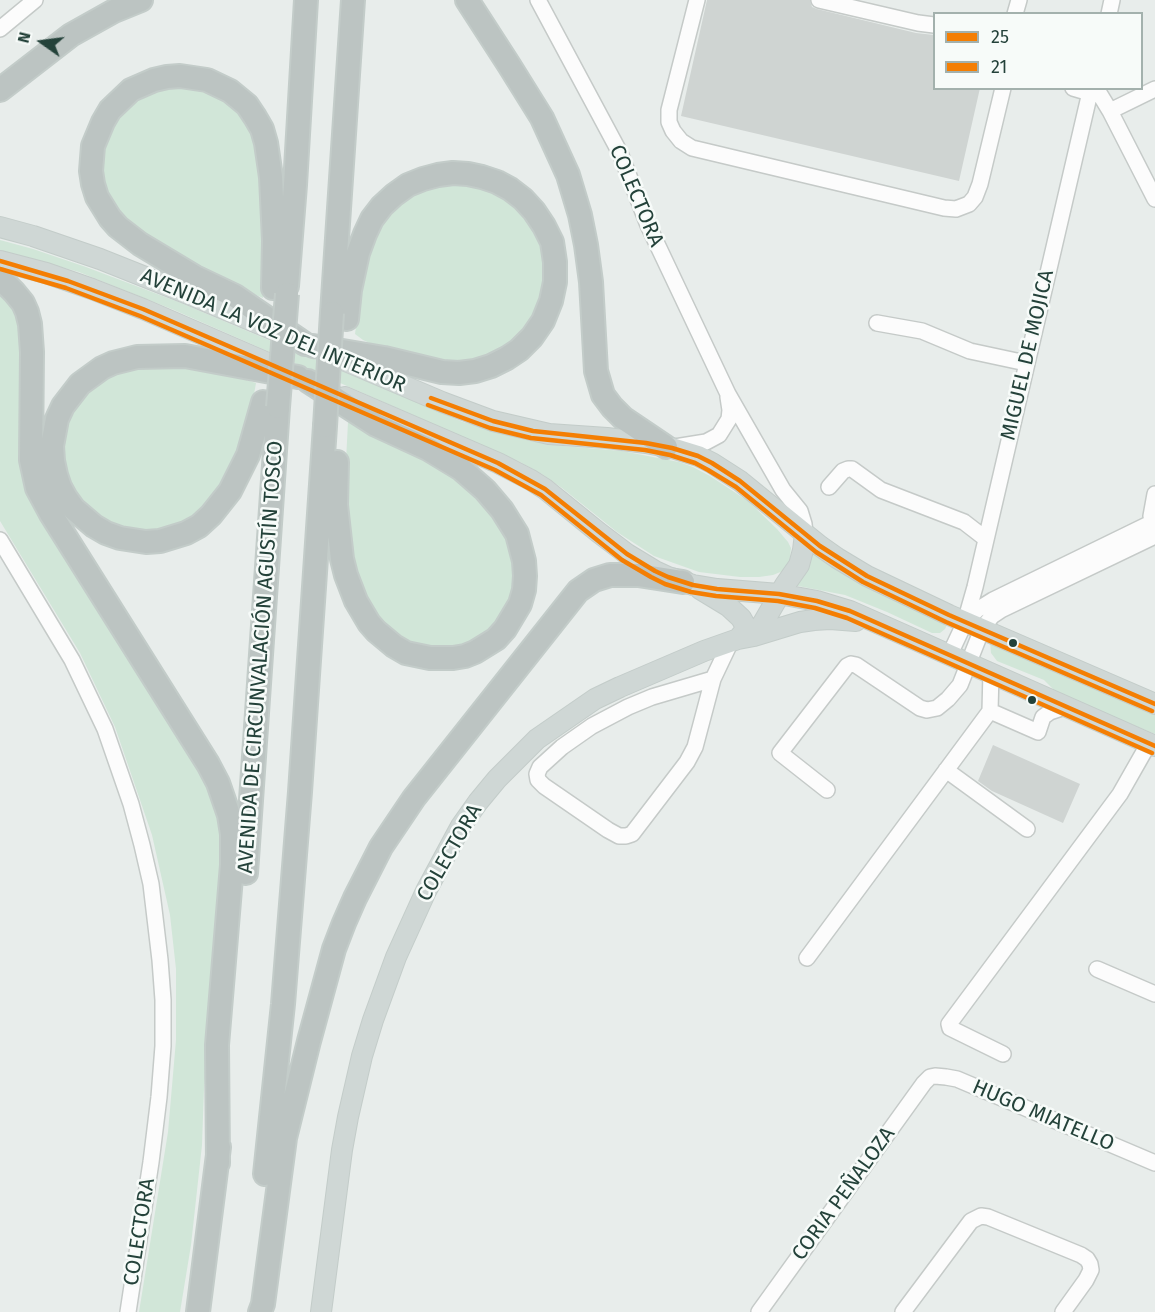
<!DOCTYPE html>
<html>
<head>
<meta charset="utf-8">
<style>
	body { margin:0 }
	#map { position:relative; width:1155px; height:1312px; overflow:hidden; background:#e8edeb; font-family:"Fira Sans",sans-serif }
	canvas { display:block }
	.legend { position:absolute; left:933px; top:12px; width:210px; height:78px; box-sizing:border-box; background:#f7fbf9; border:2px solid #a3b1ad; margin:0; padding:8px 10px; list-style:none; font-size:18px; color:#24423a }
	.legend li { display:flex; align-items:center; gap:12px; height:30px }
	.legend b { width:30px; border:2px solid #a3b1ad }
	.north { position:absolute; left:12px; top:12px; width:60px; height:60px; -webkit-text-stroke:4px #f7fbf9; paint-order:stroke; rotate:284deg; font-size:16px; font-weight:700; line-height:24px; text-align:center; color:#24423a }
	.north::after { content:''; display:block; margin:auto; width:21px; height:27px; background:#24423a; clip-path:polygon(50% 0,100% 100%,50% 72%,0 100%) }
</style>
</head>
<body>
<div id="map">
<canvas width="1155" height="1312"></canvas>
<ul class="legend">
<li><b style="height:8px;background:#f47e03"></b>25</li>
<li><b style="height:8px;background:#f47e03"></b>21</li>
</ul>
<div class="north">N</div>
</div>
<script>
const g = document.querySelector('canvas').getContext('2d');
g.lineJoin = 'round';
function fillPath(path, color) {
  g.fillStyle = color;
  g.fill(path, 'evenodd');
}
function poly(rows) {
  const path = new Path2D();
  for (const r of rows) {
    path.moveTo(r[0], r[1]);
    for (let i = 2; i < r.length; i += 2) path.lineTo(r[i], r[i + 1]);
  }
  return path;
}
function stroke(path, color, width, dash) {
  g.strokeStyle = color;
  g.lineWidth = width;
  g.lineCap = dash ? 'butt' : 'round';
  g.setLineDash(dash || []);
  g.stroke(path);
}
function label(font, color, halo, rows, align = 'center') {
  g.font = font + ' "Fira Sans",sans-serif';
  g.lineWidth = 5;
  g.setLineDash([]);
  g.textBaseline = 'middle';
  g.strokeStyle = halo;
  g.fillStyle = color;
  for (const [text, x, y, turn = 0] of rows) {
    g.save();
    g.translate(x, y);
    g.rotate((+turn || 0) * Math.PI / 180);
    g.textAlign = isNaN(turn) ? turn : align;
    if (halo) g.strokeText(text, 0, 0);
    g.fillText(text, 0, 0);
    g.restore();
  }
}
fillPath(poly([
	[173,86,199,88,220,96,239,111,252,130,259,158,265,275,263,298,221,280,129,225,113,206,104,185,100,161,111,126,128,105,148,92],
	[456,184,470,185,495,193,516,206,532,224,541,245,544,256,545,277,539,304,526,328,507,347,475,361,451,363,381,348,363,340,355,334,362,283,370,251,381,224,389,215,411,196,421,191,444,185],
	[0,240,33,249,86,267,181,303,463,422,531,441,563,446,622,451,679,462,693,467,710,476,748,501,777,529,788,542,791,548,789,566,783,571,773,575,759,577,740,577,699,572,654,556,617,532,562,488,542,474,520,462,174,310,79,272,0,250],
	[0,290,12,301,22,329,25,463,202,765,217,804,225,853,204,1089,202,1145,191,1245,180,1312,139,1312,168,1132,176,1040,176,969,170,915,152,835,115,727,80,653,0,521],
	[176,364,228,374,256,383,249,423,227,478,208,504,187,522,160,532,132,532,94,516,69,486,61,447,66,421,80,397,103,378,129,368],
	[348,422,399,444,462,482,488,506,506,536,512,552,514,571,513,588,508,605,498,620,488,631,474,641,460,647,443,649,411,644,398,637,377,619,361,590,346,531,346,461],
	[810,552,947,625,945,629,940,633,932,633,887,612,845,595,793,585],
	[990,642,1155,714,1155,734,1057,693,1044,680,997,661,991,653]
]), '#d1e6d8');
fillPath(poly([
	[707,0,810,0,812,7,817,9,916,33,934,35,934,88,980,88,959,181,681,116],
	[993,745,1080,784,1063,823,992,791,978,781]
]), '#cfd4d2');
const minor = poly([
	[538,0,620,153,648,225,728,394,783,490,800,511,804,524,805,534],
	[697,0,669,110,669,122,673,131,681,141,692,148,944,208,956,209,969,204,975,197,980,184,1003,88],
	[819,0,918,23,934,25],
	[1015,14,1019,0],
	[1109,14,1112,0],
	[0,29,35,0],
	[1073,88,1090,93],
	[1096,88,1110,111,1155,199],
	[1110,111,1155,89],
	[877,323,922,331,970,351,1026,363],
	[675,447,706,442,719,435,729,419,730,410,728,397],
	[829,487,843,471,848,469,852,469,881,490,964,522,986,539],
	[1155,494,1151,516,1155,528],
	[0,540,72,660,105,729,131,804,142,845,151,884,160,960,163,1000,163,1046,159,1097,151,1162,128,1312],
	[965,622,977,610,993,600,1155,521],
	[950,654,965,622,975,587,1091,88],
	[713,679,695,747,687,762,632,834,626,836,619,836,608,830,544,786,538,780,537,774,540,767,562,747,592,726,628,707,652,697,713,679,731,641],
	[990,711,991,672],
	[946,770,1027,829],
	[827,790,780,753,847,666,851,664,856,665,920,708,927,710,937,708,948,699,960,685,982,629,992,616,1001,610,1155,536],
	[807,958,990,711,1038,732,1043,717,1050,712,1065,707],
	[1097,969,1155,994],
	[1003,1054,950,1028,949,1024,1120,794,1149,743],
	[759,1312,924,1083,930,1077,935,1076,946,1077,957,1079,1155,1163],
	[903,1312,971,1221,981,1216,988,1217,1081,1255,1087,1259,1090,1264,1091,1270,1086,1280,1063,1312]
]);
const major = poly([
	[0,227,33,236,100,259,188,294,274,330],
	[0,261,46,273,92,289,143,309,277,367],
	[329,354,442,402,493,421,549,434,607,438,646,443,672,448,698,456,712,463,740,481,820,546,837,558,867,576,949,615,1155,704],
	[345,397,498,463,531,480,545,489,598,532,627,554,655,571,668,577,693,585,717,589,779,594,817,601,850,611,1155,746],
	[700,589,728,606,741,618,745,625,746,628,743,633,738,639],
	[754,636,763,623,785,585,799,565,803,550,805,534],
	[321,1312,342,1150,348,1117,362,1056,373,1020,396,957,426,891,461,826,478,802,497,779,537,739,595,699,620,687,704,651,738,639,754,636,800,622,814,620,830,619,856,621]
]);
const highway = poly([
	[467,0,509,65,542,118,568,175,580,215,586,245,591,282,596,371,603,395,612,407,623,418,666,447],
	[0,90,71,35,114,11,141,0],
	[0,278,14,292,23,303,27,312,30,324,32,352,31,460,37,488,51,514,208,764,218,783,229,815,232,834,232,865,217,1045,218,1163],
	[287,286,295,185,306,0],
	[273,288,274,241,271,177,266,143,262,129,255,117,247,105,230,91,207,80,180,76,167,77,154,80,131,90,110,110,103,122,93,146,91,171,93,184,97,197,110,218,118,227,140,244,195,277,235,296,305,344],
	[332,313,353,0],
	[313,346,384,358,442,372,459,373,475,371,491,366,507,358,519,350,532,337,543,321,551,301,555,282,555,262,552,242,544,226,534,211,523,199,510,189,497,182,482,177,468,174,453,173,438,175,423,179,408,185,394,195,382,206,372,219,365,234,358,253,350,290,347,319],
	[308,381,376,425,428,449,461,469,485,490,502,510,517,534,524,561,525,576,524,590,520,604,505,629,496,639,475,652,465,656,453,658,430,658,406,653,394,646,376,631,369,623,356,601,346,575,342,559,336,505,337,462],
	[263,402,248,455,230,491,211,515,199,526,186,533,160,541,146,542,120,538,106,533,94,526,74,509,66,498,60,487,56,475,53,461,52,446,57,419,63,406,80,384,102,368,113,363,137,357,185,356,298,377],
	[246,873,278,407],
	[265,1174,283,1004,300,792,325,426],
	[198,1312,219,1147],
	[260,1312,263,1304,285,1138,309,1041,334,949,344,923,355,898,381,847,414,798,578,591,594,580,610,575,638,575,683,582]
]);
stroke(minor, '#c5cac8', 18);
stroke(major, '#c3ccc9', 22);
stroke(highway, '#c3ccc9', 26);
stroke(minor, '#fcfcfc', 15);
stroke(major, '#cfd7d5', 20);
stroke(highway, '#bcc4c2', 22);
const highwayBridge = poly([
	[278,407,287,294],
	[325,426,332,313]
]);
stroke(highwayBridge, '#c3ccc9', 26, []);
stroke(highwayBridge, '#bcc4c2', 22);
stroke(poly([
	[0,261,68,281,143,309,498,463,545,489,627,554,655,571,668,577,693,585,717,589,779,594,817,601,850,611,1155,746],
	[431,398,493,421,533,431,646,443,672,448,698,456,712,463,740,481,820,546,867,576,949,615,1155,704]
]), '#f47e03', 4.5);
stroke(poly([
	[0,269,66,288,140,316,495,470,541,495,622,560,651,577,665,584,691,592,716,596,778,601,815,608,847,618,1152,753],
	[428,405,490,428,531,438,645,450,670,455,695,463,708,470,736,487,816,552,863,582,946,622,1152,711]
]), '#f47e03', 4.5);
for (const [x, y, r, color] of [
	[1013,643,5,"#24423a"],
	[1032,700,5,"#24423a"]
]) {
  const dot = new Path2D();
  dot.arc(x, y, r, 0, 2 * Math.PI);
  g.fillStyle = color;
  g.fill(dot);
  stroke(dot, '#f7fbf9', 2);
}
label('21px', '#24423a', '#f7fbf9', [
	["COLECTORA",636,196,67],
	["AVENIDA LA VOZ DEL INTERIOR",273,331,23],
	["MIGUEL DE MOJICA",1028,355,-77],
	["AVENIDA DE CIRCUNVALACIÓN AGUSTÍN TOSCO",261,657,-86],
	["COLECTORA",450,853,-60],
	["HUGO MIATELLO",1043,1116,23],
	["CORIA PEÑALOZA",844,1194,-54],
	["COLECTORA",140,1232,-81]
]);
</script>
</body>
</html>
